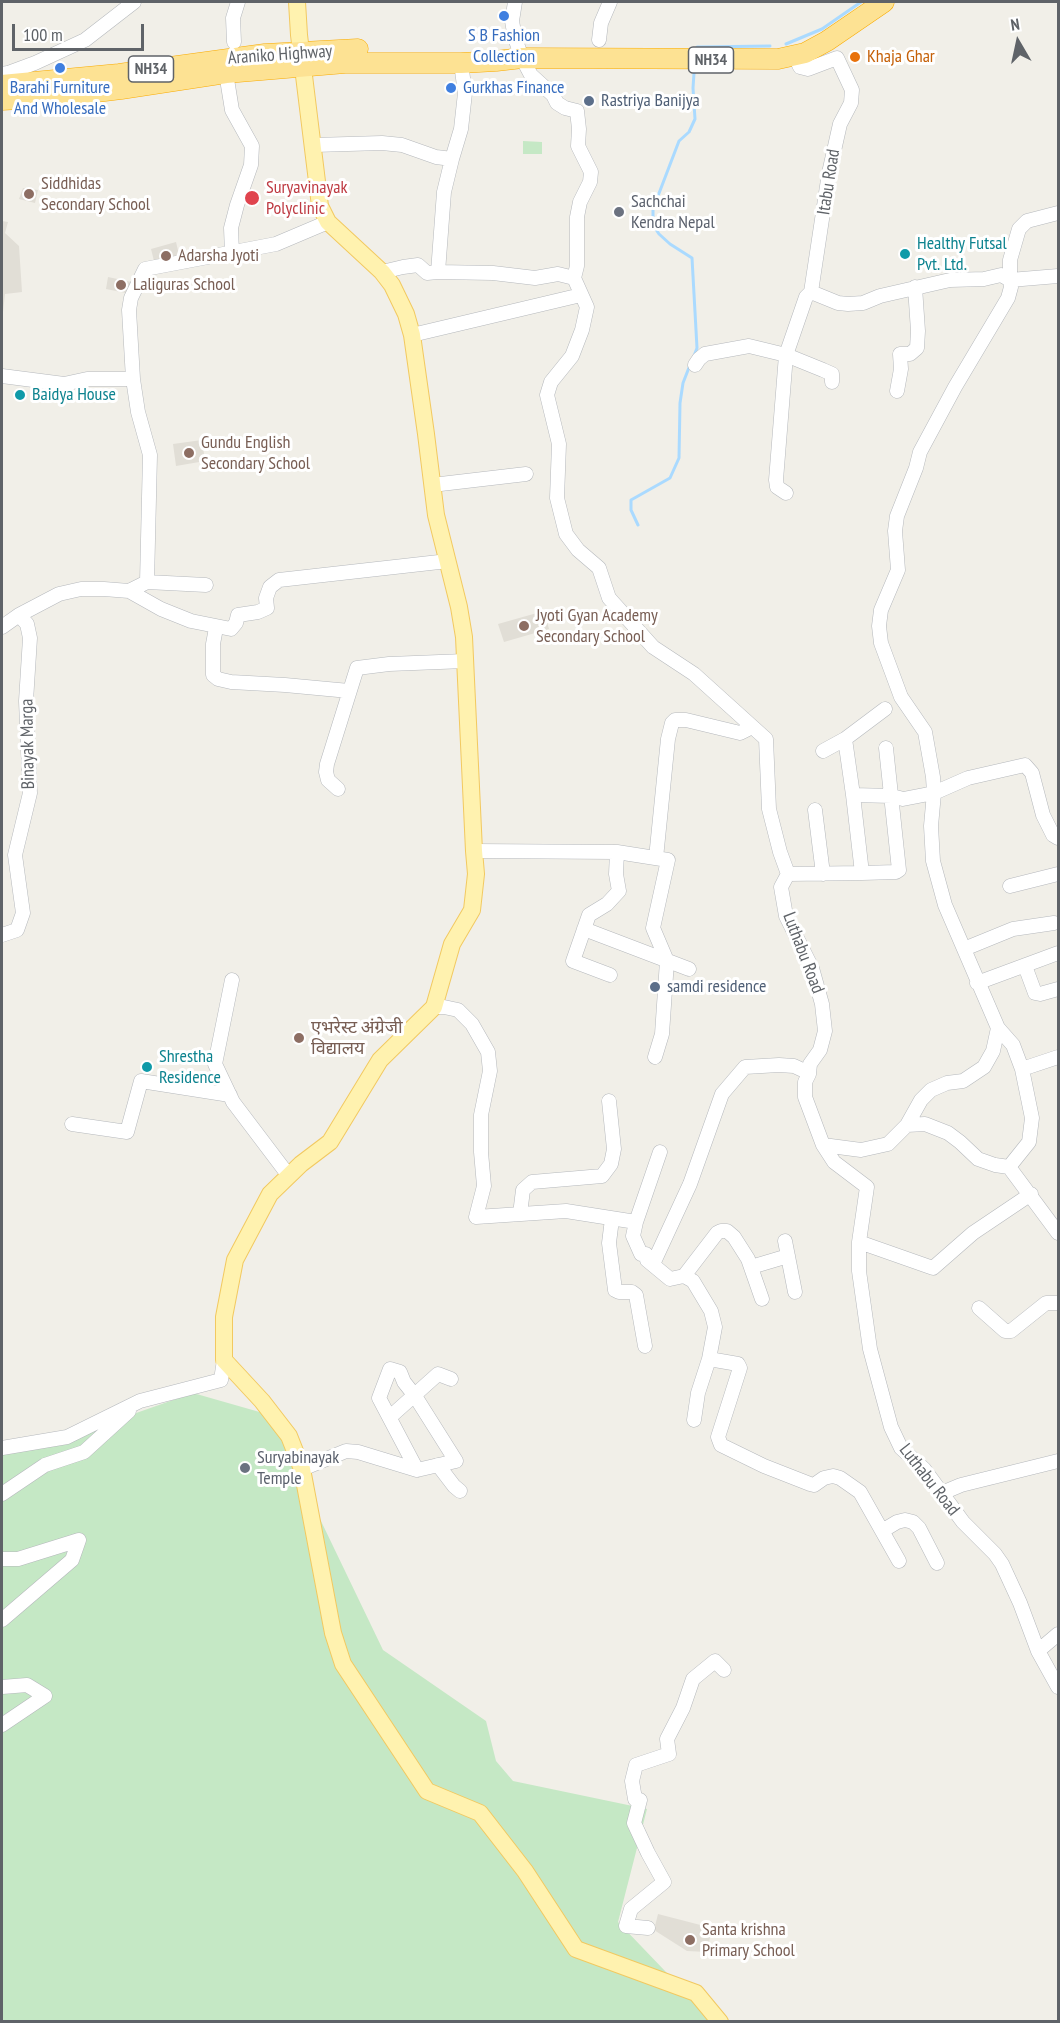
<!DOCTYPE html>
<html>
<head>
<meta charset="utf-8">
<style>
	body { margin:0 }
	#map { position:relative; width:1060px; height:2023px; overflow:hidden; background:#f1efe8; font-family:"PT Sans Narrow",sans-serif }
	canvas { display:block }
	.frame { position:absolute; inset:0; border:3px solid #5f6368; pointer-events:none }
	.north { position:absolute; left:988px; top:12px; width:60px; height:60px; -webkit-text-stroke:4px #fff; paint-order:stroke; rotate:351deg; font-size:16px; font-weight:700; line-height:24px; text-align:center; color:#5f6368 }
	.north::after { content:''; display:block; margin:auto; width:21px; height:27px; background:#5f6368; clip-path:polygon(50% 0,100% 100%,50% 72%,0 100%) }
	.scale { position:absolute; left:12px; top:24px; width:132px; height:27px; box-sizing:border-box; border:3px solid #5f6368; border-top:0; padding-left:8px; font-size:18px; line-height:21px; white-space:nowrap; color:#5f6368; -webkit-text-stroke:4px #fff; paint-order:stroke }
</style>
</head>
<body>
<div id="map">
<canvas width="1060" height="2023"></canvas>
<div class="frame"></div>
<div class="north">N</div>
<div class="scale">100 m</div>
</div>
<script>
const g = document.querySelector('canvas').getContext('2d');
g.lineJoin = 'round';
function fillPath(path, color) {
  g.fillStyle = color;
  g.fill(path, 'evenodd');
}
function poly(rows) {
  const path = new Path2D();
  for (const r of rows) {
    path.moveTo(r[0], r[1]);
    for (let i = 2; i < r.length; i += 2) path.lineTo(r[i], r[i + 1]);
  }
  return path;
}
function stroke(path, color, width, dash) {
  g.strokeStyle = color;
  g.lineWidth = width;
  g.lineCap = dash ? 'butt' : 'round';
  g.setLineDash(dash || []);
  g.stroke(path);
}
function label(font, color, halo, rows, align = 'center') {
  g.font = font + ' "PT Sans Narrow","Noto Sans Devanagari",sans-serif';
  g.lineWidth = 6;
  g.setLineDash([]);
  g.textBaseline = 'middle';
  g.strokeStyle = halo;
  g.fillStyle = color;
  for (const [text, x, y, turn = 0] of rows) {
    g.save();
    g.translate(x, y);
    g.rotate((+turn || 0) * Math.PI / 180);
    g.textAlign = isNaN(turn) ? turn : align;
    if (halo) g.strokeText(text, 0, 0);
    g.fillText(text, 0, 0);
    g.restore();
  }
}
fillPath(poly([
	[23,188,38,190,35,203,19,199],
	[2,221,8,222,5,233,19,246,22,292,5,294,2,321],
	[176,242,180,259,155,265,151,249],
	[108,277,136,283,131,294,106,289],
	[202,440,205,461,176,466,173,444],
	[544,611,549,629,504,642,498,624],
	[658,1914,712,1928,707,1952,687,1951,654,1930]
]), '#e1ded6');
fillPath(poly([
	[523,141,542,142,542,154,523,154],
	[193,1393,270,1415,383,1650,486,1721,496,1761,513,1781,647,1809,618,1922,713,2021,2,2021,2,1453,34,1449]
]), '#c5e8c5');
stroke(poly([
	[786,44,822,29,861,2],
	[697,47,770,46],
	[694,356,697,348,692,258,670,244,659,234,653,225,653,209,679,141,689,132,695,119,693,88,694,73],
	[638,525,631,510,631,500,670,478,679,458,680,403,683,383,690,365]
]), '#aadaff', 3);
const minor = poly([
	[515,2,512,21,515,38,522,58,531,75,553,95,557,103,565,108,577,111,579,129,578,146,591,172,590,182,580,202,577,217,577,266,574,278,587,307,582,330,572,356,551,382,547,395,559,444,557,498,566,534,578,550,599,568,609,598,653,647,694,674,766,739,769,809,780,852,788,874,781,887,786,916,812,968,822,1004,825,1031,820,1050,810,1064,809,1074,805,1082,805,1097,823,1145,834,1162,867,1187,859,1242,859,1271,870,1349,891,1427,901,1448,924,1469,963,1522,995,1554,1002,1564,1020,1603,1038,1651,1058,1687],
	[599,40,601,23,610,2],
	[234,42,233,18,238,2],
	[795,56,800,67,808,69,837,58,852,90,851,103,840,124,829,173,811,292,838,303,848,304,863,303,880,296,950,280,984,279,1001,275,1010,280,1011,287,1008,298,955,387,920,452,916,468,897,516,895,531,898,570,881,610,879,626,881,643,901,697,925,732,933,777,934,793,931,826,933,861,945,905,998,1028,1013,1045,1022,1069,1032,1118,1029,1142,1009,1167,1058,1233],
	[226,73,232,110,252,146,251,165,237,205,231,228,232,253],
	[2,74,8,73,35,63,85,40,134,2],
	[314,145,382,143,402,145,436,157,452,159,444,192,438,272,427,273,418,265,403,267,382,272],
	[452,159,461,129,465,93,461,63],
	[1058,213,1027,221,1019,229,1010,260,1010,280,1058,276],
	[438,272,493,273,535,278,558,274,574,278],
	[412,335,581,295],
	[695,365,699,359,705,354,749,346,786,355,823,370,832,374,832,382],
	[2,376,64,384,87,379,133,379],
	[897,391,901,369,900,354,910,354,917,348,918,331,915,287],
	[432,485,526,474],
	[786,493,777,487,776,480,786,355,806,297,811,292],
	[147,582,206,585],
	[129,591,147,582,150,455,138,412,133,379,129,310,131,298,145,269,276,244,328,222],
	[2,627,19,615,59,594,81,589,104,589,129,591,161,609,191,621,231,629,236,623,238,615,258,612,267,608,266,598,270,587,279,580,448,561],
	[216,628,213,644,213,675,218,679,231,682,285,685,349,691],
	[845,739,853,795],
	[823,751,845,739,885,709],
	[338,789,328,780,326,772,327,764,357,668,389,664,465,661],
	[815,810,823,874],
	[474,851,617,852,668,860,653,928,667,961,662,1034,655,1057],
	[656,858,668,739,672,723,675,720,686,720,740,733,752,727],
	[862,873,896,872,899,870,886,748],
	[788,874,862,873,853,795,892,796,903,799,934,793,968,778,1025,765,1032,773,1043,815,1053,835,1058,838],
	[1010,886,1058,874],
	[584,929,689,969],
	[2,935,17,930,23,913,15,855,30,793,26,701,30,638,27,624,19,615],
	[964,949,1013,929,1054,923],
	[1025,966,1035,993,1040,994,1058,989],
	[610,975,573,961,589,915,607,904,619,891,616,874,617,852],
	[232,980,215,1064,233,1102,289,1176],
	[977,983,1058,953],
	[434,1007,444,1007,458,1010,472,1024,488,1052,490,1071,481,1115,481,1152,484,1186,476,1217,566,1211,636,1222],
	[1022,1069,1058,1057],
	[72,1124,127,1132,141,1081,230,1095],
	[907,1125,921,1100,931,1090,947,1083,963,1081,984,1067,993,1051,998,1028],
	[823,1145,861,1150,888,1144,907,1125,925,1124,948,1133,960,1142,978,1159,995,1165,1009,1167],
	[660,1152,636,1222,633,1236,641,1254,646,1254,647,1260,670,1279,684,1276,693,1281,711,1311,715,1327,709,1359,698,1393,694,1420],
	[520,1214,523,1190,532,1182,602,1176,611,1164,614,1149,609,1101],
	[612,1219,609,1243,615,1290,619,1292,632,1292,636,1295,645,1346],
	[785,1241,795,1292],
	[859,1242,933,1268,973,1233,1031,1194],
	[653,1264,690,1184,722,1094,745,1067,779,1065,794,1066,809,1073],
	[751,1267,788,1256],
	[684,1276,717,1233,721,1231,727,1231,734,1237,748,1259,762,1299],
	[979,1308,1005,1331,1011,1331,1046,1303,1058,1303],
	[709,1359,738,1364,740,1368,718,1437,721,1445,764,1466,810,1484,814,1485,824,1478,833,1476,840,1478,860,1492,899,1561],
	[390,1417,438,1374,451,1379],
	[2,1448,67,1437,140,1401,221,1380,224,1360],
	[438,1465,454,1486,460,1491],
	[302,1469,346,1451,358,1452,417,1470,456,1461,415,1396,404,1382,400,1372,390,1369,379,1398,417,1470],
	[942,1493,961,1485,1058,1461],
	[2,1494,45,1465,84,1452,129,1411],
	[882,1531,897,1522,905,1520,913,1522,919,1528,937,1563],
	[2,1559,18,1559,79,1540,72,1560,2,1620],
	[1038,1651,1058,1634],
	[2,1687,27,1685,45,1696,2,1725],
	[648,1928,626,1926,631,1909,664,1882,648,1853,634,1823,640,1800,635,1799,632,1781,636,1765,669,1754,667,1739,683,1708,693,1679,715,1661,724,1670]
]);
const major = poly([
	[297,2,299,35,320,206,328,222,382,272,392,285,406,314,412,335,426,434,436,515,459,607,464,637,474,851,476,874,472,910,452,944,434,1007,380,1060,330,1142,301,1164,270,1194,235,1260,224,1317,224,1360,262,1401,289,1436,302,1469,333,1633,343,1664,427,1791,480,1813,525,1871,576,1949,696,1993,720,2022]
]);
const highway = poly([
	[2,85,119,74,265,54,358,49],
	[2,100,55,97,121,89,226,73,345,63,461,63,496,61,522,58,778,59,805,53,827,41,884,2]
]);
stroke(minor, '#b5b8bc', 15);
stroke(major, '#f2c960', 18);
stroke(highway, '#f9ab00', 21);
stroke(minor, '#fff', 14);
stroke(major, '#fff2af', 16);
stroke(highway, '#fde293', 20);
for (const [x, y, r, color] of [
	[504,16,6,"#3f7fe0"],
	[855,57,6,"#e8710a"],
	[60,68,6,"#3f7fe0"],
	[451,88,6,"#3f7fe0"],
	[589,101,6,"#5c6f8a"],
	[29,194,6,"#8d6e63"],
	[252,198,8,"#e0444e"],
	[619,212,6,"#6b7280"],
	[905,254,6,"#0f9aa8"],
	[166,256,6,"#8d6e63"],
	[121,285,6,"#8d6e63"],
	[20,395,6,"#0f9aa8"],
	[189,453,6,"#8d6e63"],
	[524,626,6,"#8d6e63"],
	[655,987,6,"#5c6f8a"],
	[299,1038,6,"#8d6e63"],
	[147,1067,6,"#0f9aa8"],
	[245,1468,6,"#6b7280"],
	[690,1940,6,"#8d6e63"]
]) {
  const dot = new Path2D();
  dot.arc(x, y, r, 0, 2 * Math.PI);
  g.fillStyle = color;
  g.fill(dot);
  stroke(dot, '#fff', 2);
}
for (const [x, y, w] of [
	[711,60,45],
	[151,69,45]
]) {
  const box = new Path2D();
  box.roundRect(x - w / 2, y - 13, w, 26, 4.5);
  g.fillStyle = '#fff';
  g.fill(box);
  stroke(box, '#5f6368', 1.5);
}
label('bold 16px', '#5f6368', null, [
	["NH34",711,60],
	["NH34",151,69]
]);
label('18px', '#366cbe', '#fff', [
	["S B Fashion",504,36],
	["Collection",504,57],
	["Barahi Furniture",60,88],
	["And Wholesale",60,109],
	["Gurkhas Finance",463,88,"left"]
]);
label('18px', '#5f6368', '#fff', [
	["Araniko Highway",280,55,-4],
	["Itabu Road",829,182,-81],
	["Binayak Marga",28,744,-91],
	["Luthabu Road",803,953,69],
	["Luthabu Road",929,1480,52]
]);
label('18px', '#c56008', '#fff', [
	["Khaja Ghar",867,57]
], 'left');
label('18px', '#4e5e75', '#fff', [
	["Rastriya Banijya",601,101],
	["samdi residence",667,987]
], 'left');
label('18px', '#785e54', '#fff', [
	["Siddhidas",41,184],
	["Secondary School",41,205],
	["Adarsha Jyoti",178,256],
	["Laliguras School",133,285],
	["Gundu English",201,443],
	["Secondary School",201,464],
	["Jyoti Gyan Academy",536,616],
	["Secondary School",536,637],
	["एभरेस्ट अंग्रेजी",311,1028],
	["विद्यालय",311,1049],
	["Santa krishna",702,1930],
	["Primary School",702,1951]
], 'left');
label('18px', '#be3a42', '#fff', [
	["Suryavinayak",266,188],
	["Polyclinic",266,209]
], 'left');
label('18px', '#5b616d', '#fff', [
	["Sachchai",631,202],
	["Kendra Nepal",631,223],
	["Suryabinayak",257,1458],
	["Temple",257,1479]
], 'left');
label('18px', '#0d838f', '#fff', [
	["Healthy Futsal",917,244],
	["Pvt. Ltd.",917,265],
	["Baidya House",32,395],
	["Shrestha",159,1057],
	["Residence",159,1078]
], 'left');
</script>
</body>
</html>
